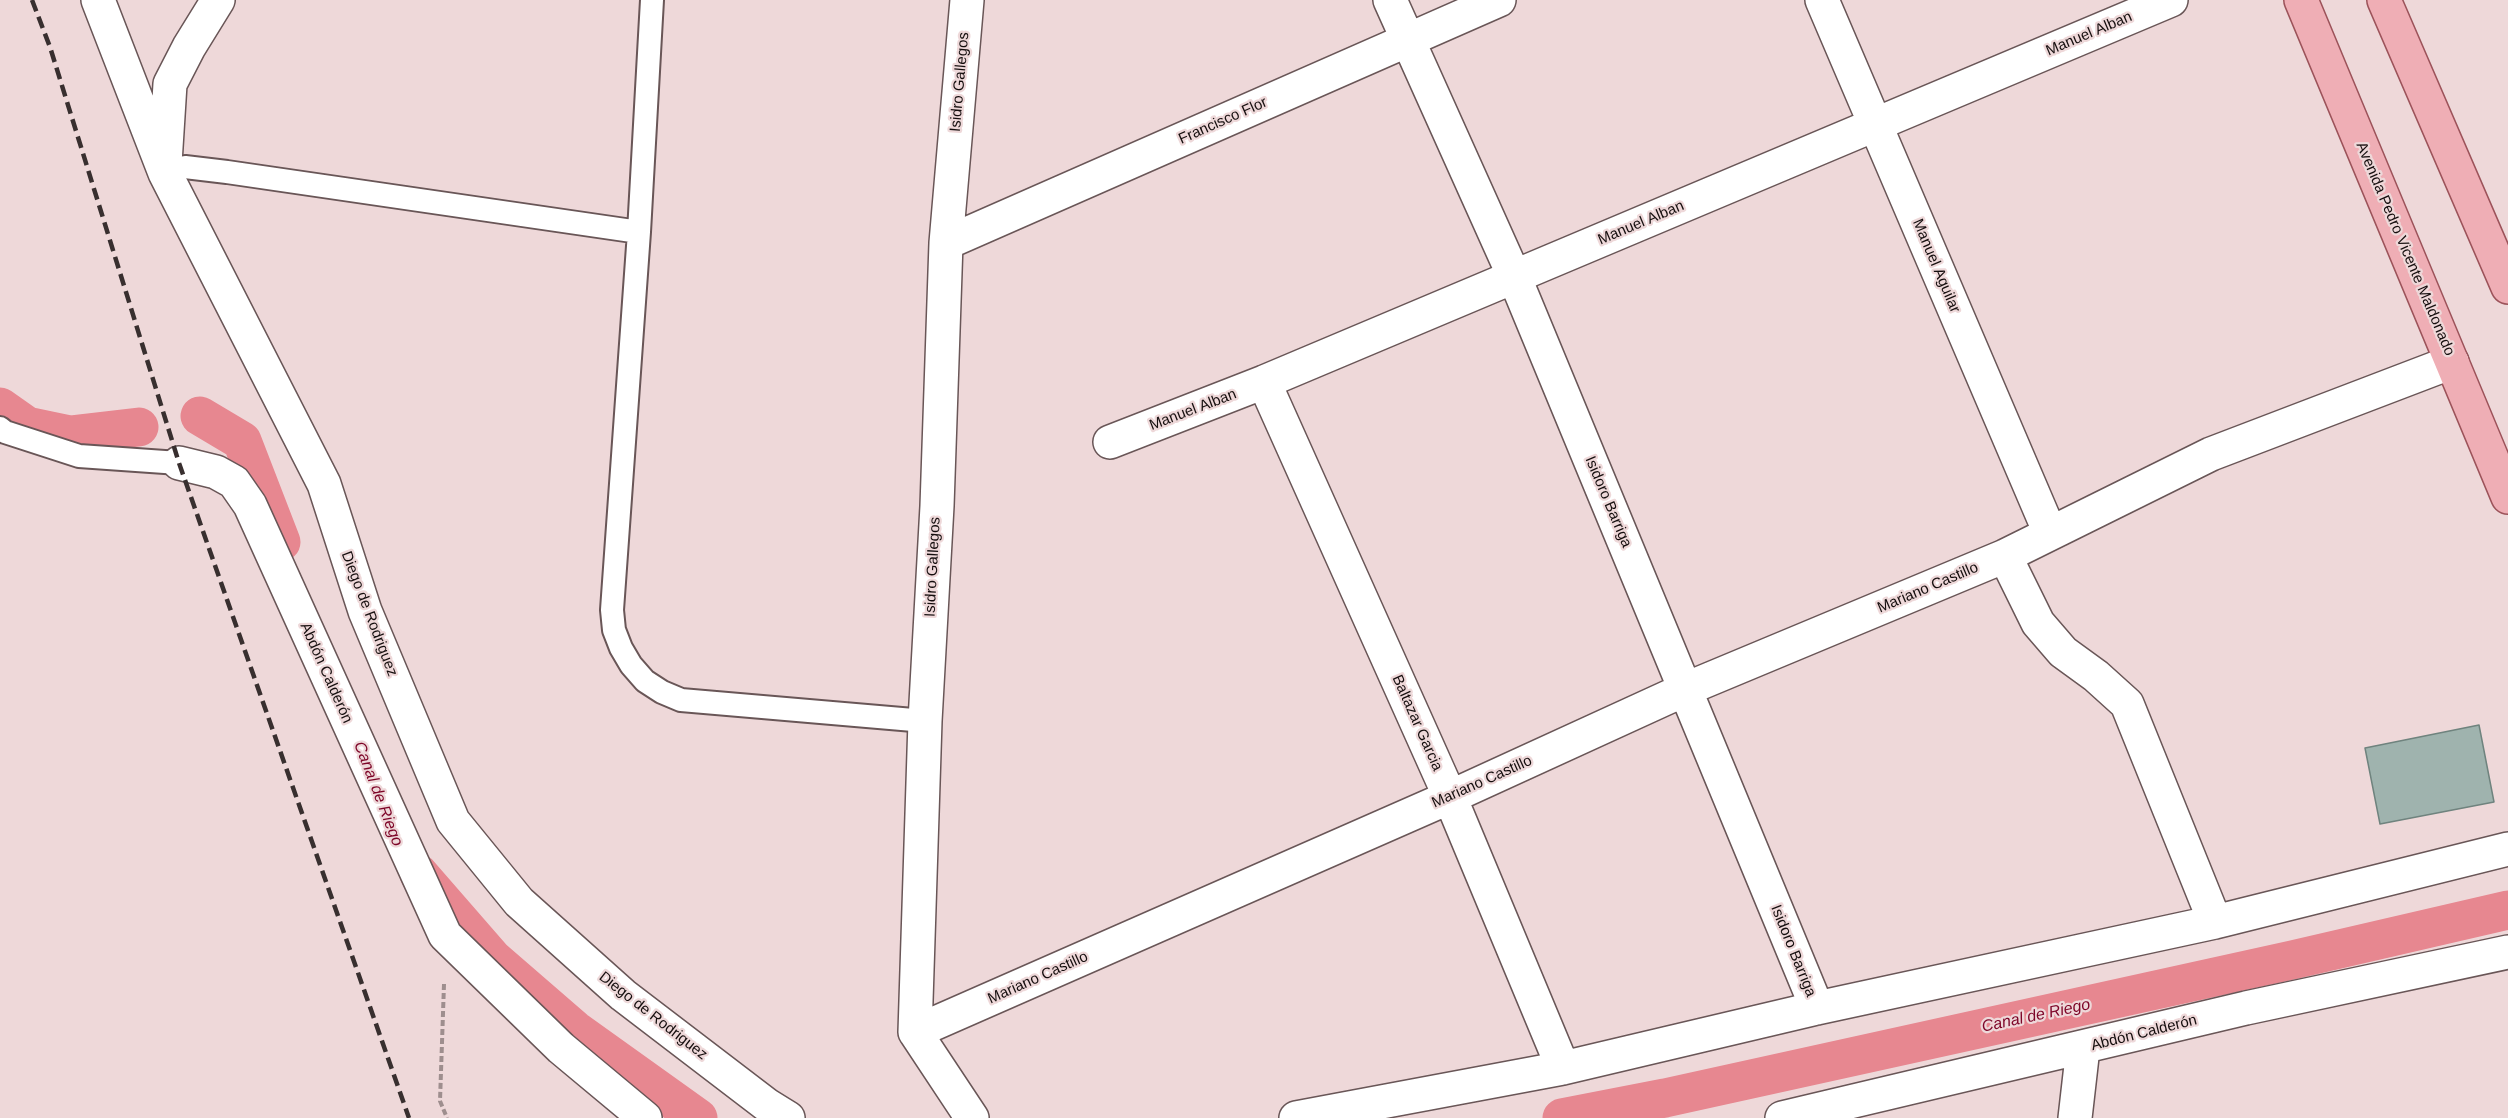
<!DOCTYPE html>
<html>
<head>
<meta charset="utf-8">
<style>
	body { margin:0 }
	canvas { display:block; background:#eed8d9 }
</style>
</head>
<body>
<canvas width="2508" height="1118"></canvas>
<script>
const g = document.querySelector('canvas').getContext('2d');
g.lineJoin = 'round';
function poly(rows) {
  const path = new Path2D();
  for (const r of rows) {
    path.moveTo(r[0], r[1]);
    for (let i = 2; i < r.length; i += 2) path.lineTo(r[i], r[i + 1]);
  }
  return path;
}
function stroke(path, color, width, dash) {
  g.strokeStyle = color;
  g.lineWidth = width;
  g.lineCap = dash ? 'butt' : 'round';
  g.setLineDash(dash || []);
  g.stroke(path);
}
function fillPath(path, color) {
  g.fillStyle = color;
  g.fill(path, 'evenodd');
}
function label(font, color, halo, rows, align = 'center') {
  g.font = font + ' Arial,sans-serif';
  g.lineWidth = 4.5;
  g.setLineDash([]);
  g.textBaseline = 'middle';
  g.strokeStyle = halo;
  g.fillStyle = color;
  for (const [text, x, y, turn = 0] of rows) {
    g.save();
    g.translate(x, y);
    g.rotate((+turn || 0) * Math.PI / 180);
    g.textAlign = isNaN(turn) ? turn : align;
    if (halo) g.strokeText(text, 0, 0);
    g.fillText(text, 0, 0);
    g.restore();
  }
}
stroke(poly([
	[0,407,27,426,70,435,139,427],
	[200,416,242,441,281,542],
	[419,874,493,959,575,1030,698,1118],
	[1562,1118,1665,1098,2292,960,2508,910]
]), '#e78790', 39);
const building = poly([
	[2479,725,2494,802,2380,824,2365,748,2479,725]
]);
fillPath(building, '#9fb3ae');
stroke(building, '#6f837e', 1.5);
const service = poly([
	[652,0,639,232,612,610,614,630,621,648,631,665,645,681,662,692,681,700,925,721],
	[165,173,185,167,227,172,639,232],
	[0,428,5,432,79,456,179,463]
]);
const minor = poly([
	[98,0,165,173,324,484,365,611,453,821,519,902,623,995,767,1105,788,1118],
	[967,0,946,243,937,506,925,721,915,1032,972,1118],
	[1390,0,1514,276,1817,1008],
	[1822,0,2050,533],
	[165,163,170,84,189,47,218,0],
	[946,243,1499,0],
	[1264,382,1450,797,1563,1068],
	[1110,442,1264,382,2171,0],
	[179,463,216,472,234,482,250,505,445,935,561,1048,645,1118],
	[2005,556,2038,623,2063,652,2096,676,2127,704,2215,922],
	[915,1032,1450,797,1686,689,2005,556,2211,454,2452,362],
	[1296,1118,1563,1068,1817,1008,2215,922,2508,849],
	[1782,1118,2246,1008,2508,952],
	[2075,1118,2083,1048]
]);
const primary = poly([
	[2301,0,2508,497],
	[2384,0,2508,287]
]);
stroke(service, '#695657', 26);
stroke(minor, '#695657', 36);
stroke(primary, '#9c535a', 36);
stroke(poly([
	[444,984,440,1101,447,1118]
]), '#9e8e8e', 4, [6, 3]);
stroke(service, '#fff', 22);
stroke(minor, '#fff', 33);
stroke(primary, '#efaeb5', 33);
stroke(poly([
	[32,0,50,47,179,463,409,1118]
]), '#382f2f', 4.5, [12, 6]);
label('15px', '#150e0e', '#eed8d9', [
	["Manuel Alban",2089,34,-23],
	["Isidro Gallegos",960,82,-85],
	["Francisco Flor",1223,121,-24],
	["Manuel Alban",1641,223,-23],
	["Avenida Pedro Vicente Maldonado",2405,249,67],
	["Manuel Aguilar",1936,266,67],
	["Manuel Alban",1193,410,-21],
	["Isidoro Barriga",1608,502,67],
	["Isidro Gallegos",933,567,-87],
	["Mariano Castillo",1928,588,-23],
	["Diego de Rodriguez",369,614,69],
	["Abdón Calderón",326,673,66],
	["Baltazar Garcia",1417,723,66],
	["Mariano Castillo",1482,782,-24],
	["Isidoro Barriga",1793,951,68],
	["Mariano Castillo",1038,978,-24],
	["Diego de Rodriguez",653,1016,38],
	["Abdón Calderón",2144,1033,-14]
]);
label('italic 16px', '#7d0528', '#eed8d9', [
	["Canal de Riego",378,794,69],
	["Canal de Riego",2036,1016,-12]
]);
</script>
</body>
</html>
